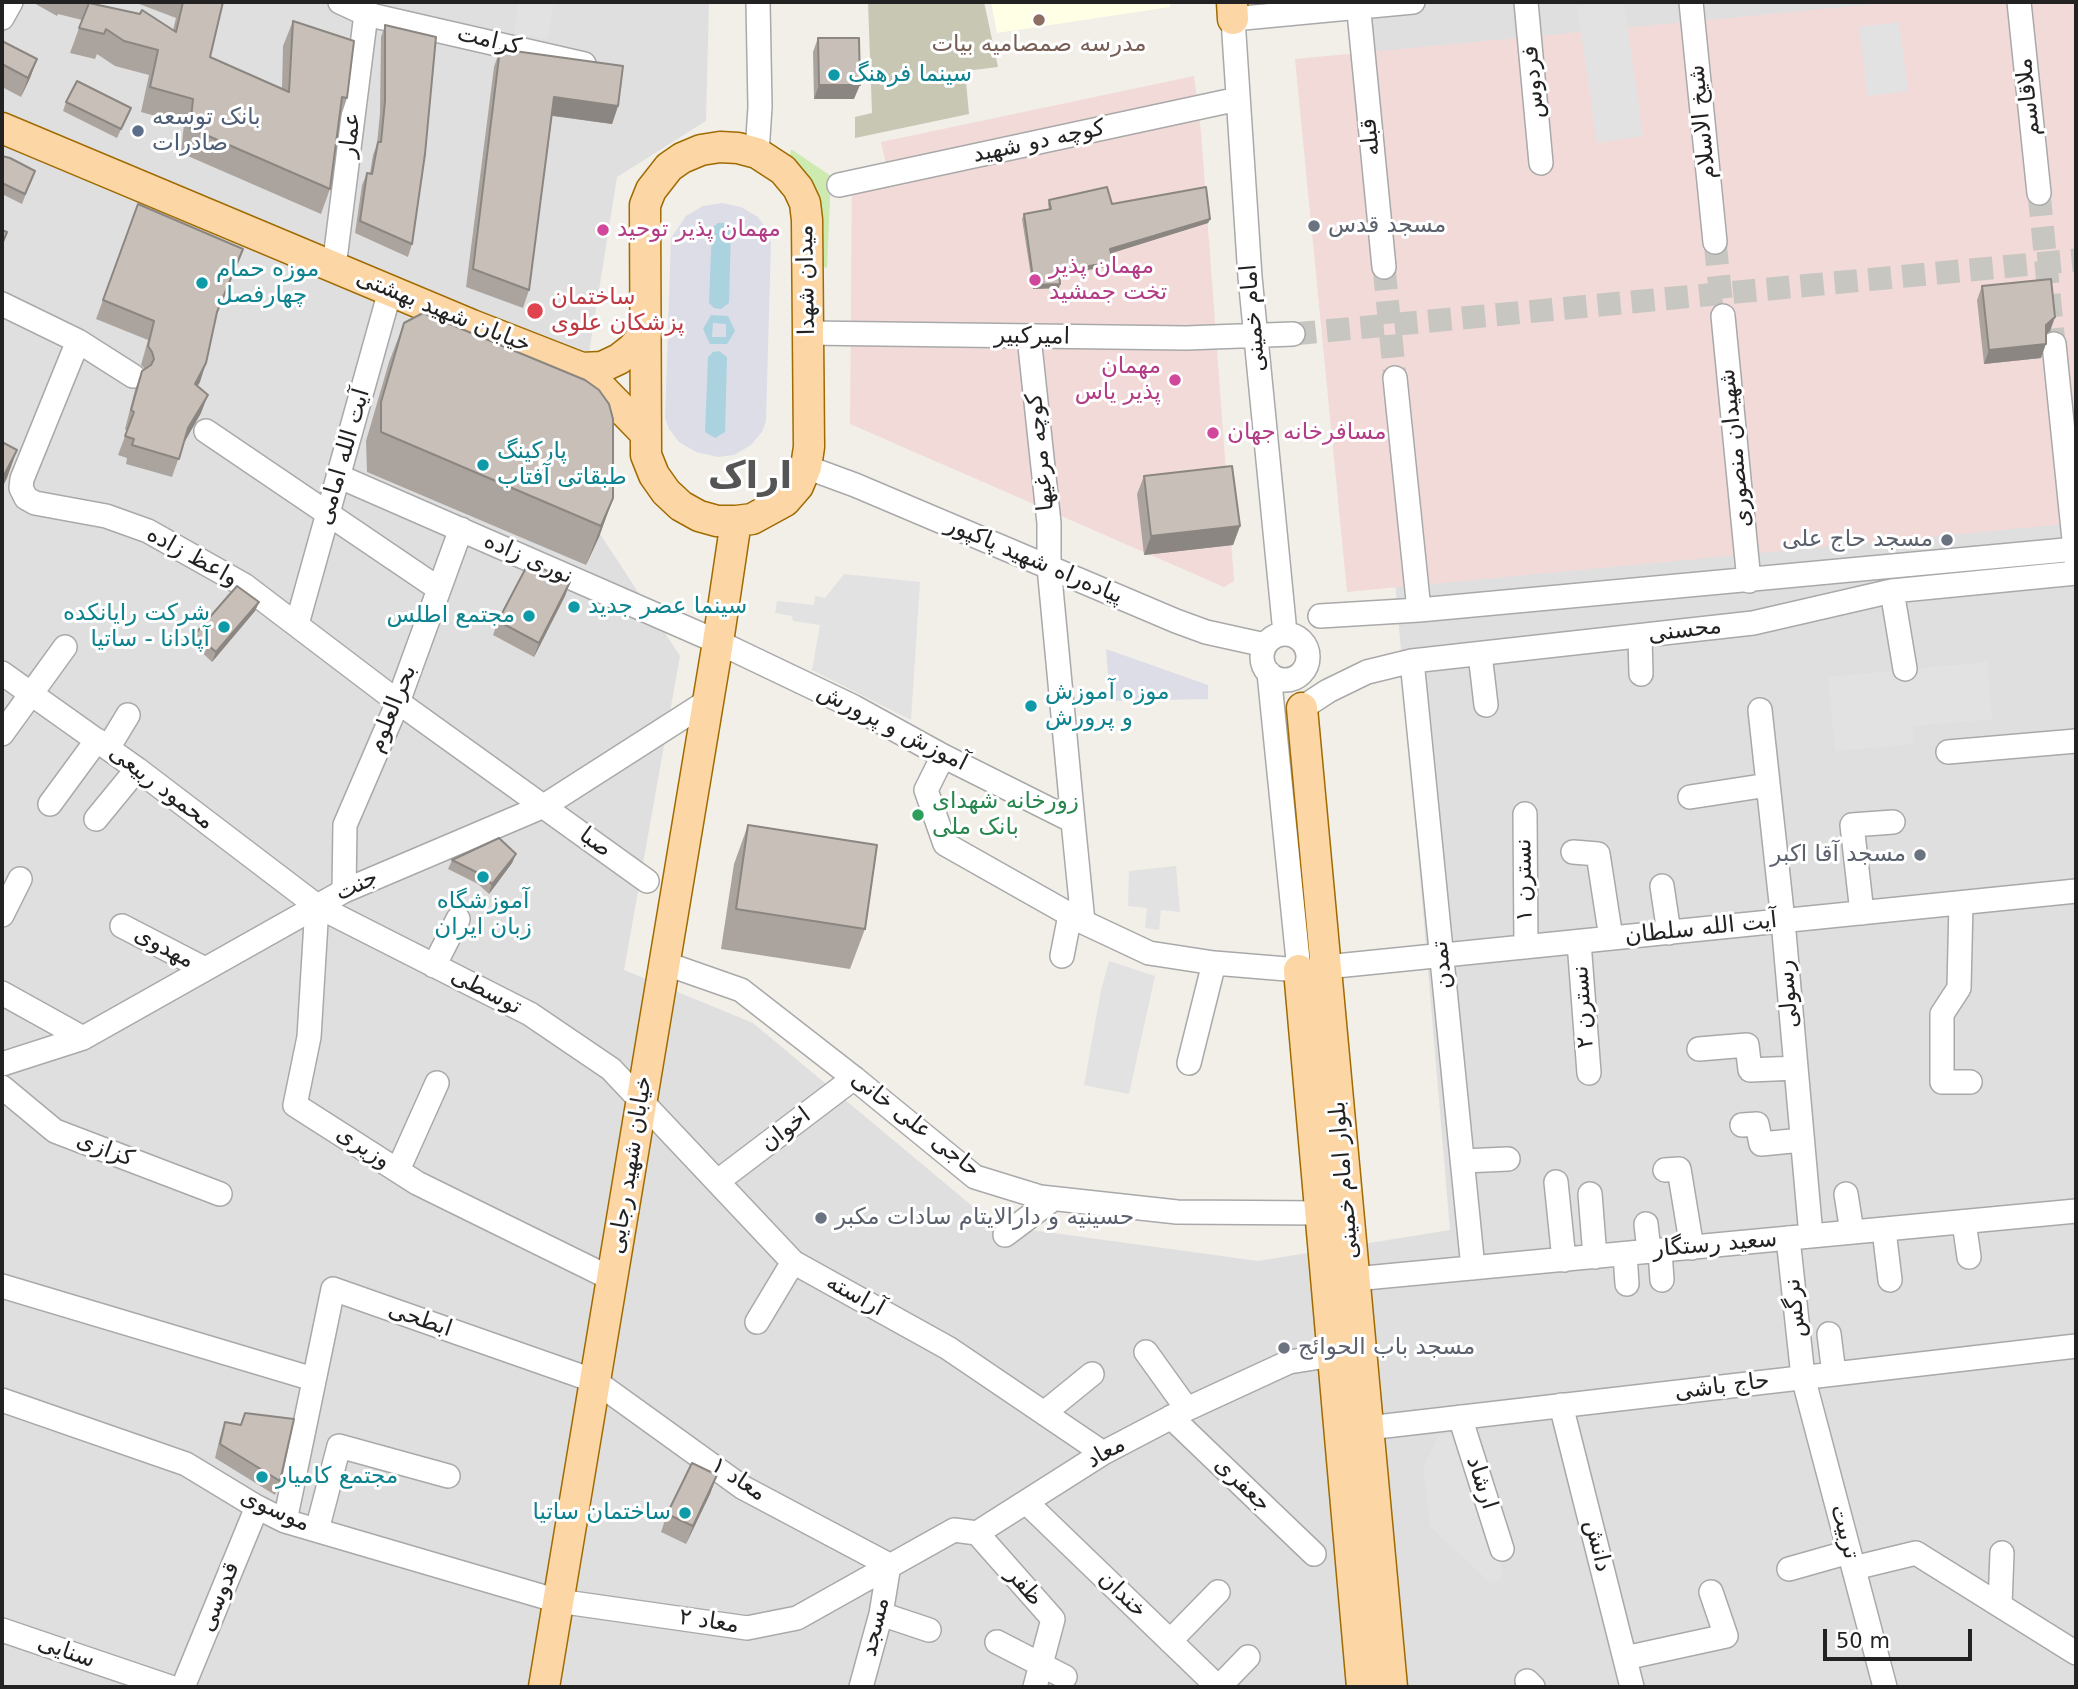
<!DOCTYPE html>
<html>
<head>
<meta charset="utf-8">
<style>
	body { margin:0 }
	#map { position:relative; width:2078px; height:1689px; overflow:hidden; background:#f2efe9; font-family:"DejaVu Sans",sans-serif }
	canvas { display:block }
	.frame { position:absolute; inset:0; border:4px solid #222; pointer-events:none }
	.scale { position:absolute; left:1823px; top:1629px; width:149px; height:32px; box-sizing:border-box; border:4px solid #222; border-top:0; padding-left:9px; font-size:21px; line-height:24px; white-space:nowrap; color:#222; -webkit-text-stroke:5px #fff; paint-order:stroke }
</style>
</head>
<body>
<div id="map">
<canvas width="2078" height="1689"></canvas>
<div class="frame"></div>
<div class="scale">50 m</div>
</div>
<script>
const g = document.querySelector('canvas').getContext('2d');
g.lineJoin = 'round';
function fillPath(path, color) {
  g.fillStyle = color;
  g.fill(path, 'evenodd');
}
function poly(rows) {
  const path = new Path2D();
  for (const r of rows) {
    if (r.length === 3) {
      path.moveTo(r[0] + r[2], r[1]);
      path.arc(r[0], r[1], r[2], 0, 2 * Math.PI);
      continue;
    }
    path.moveTo(r[0], r[1]);
    for (let i = 2; i < r.length; i += 2) path.lineTo(r[i], r[i + 1]);
  }
  return path;
}
function stroke(path, color, width, dash) {
  g.strokeStyle = color;
  g.lineWidth = width;
  g.lineCap = dash ? 'butt' : 'round';
  g.setLineDash(dash || []);
  g.stroke(path);
}
function label(font, color, halo, rows, align = 'center') {
  g.font = font + ' "DejaVu Sans",Cairo,sans-serif';
  g.lineWidth = 6;
  g.setLineDash([]);
  g.textBaseline = 'middle';
  g.strokeStyle = halo;
  g.fillStyle = color;
  for (const [text, x, y, turn = 0] of rows) {
    g.save();
    g.translate(x, y);
    g.rotate((+turn || 0) * Math.PI / 180);
    g.textAlign = isNaN(turn) ? turn : align;
    if (halo) g.strokeText(text, 0, 0);
    g.fillText(text, 0, 0);
    g.restore();
  }
}
fillPath(poly([
	[2,2,709,2,706,121,617,177,568,485,680,656,624,970,753,1023,995,1225,1258,1261,1450,1230,1346,2,2076,2,2076,1687,2,1687]
]), '#e0dfdf');
fillPath(poly([
	[1897,2,2076,2,2076,523,1347,592,1295,59],
	[1194,76,1201,132,1234,581,1224,587,850,424,852,172,886,164,881,142]
]), '#f2dad9');
fillPath(poly([
	[991,2,1170,2,1170,7,997,33]
]), '#ffffe5');
fillPath(poly([
	[868,2,984,2,998,67,965,71,969,114,855,138,855,117,872,113]
]), '#c7c7b4');
fillPath(poly([
	[791,149,831,176,827,268,817,265,806,178,790,155]
]), '#cdebb0');
fillPath(poly([
	[519,2,554,2,548,39,514,33],
	[1603,2,1624,2,1643,136,1597,143,1577,6],
	[1899,22,1908,91,1868,96,1859,27],
	[844,574,920,582,911,720,812,670,820,625,793,621,792,616,775,613,777,601,814,605,815,596,825,598],
	[1987,662,1992,719,1913,726,1914,744,1835,751,1828,677],
	[1176,866,1180,912,1161,910,1159,930,1145,928,1147,908,1128,906,1129,871],
	[1109,961,1155,976,1129,1094,1084,1085,1101,990],
	[1457,1432,1504,1575,1493,1585,1430,1527,1423,1468,1438,1436]
]), '#e2e2e2');
fillPath(poly([
	[722,203,741,207,758,217,768,231,771,242,766,421,762,432,751,445,734,455,718,457,696,452,679,442,669,429,665,418,671,238,686,216,703,206],
	[1106,649,1208,685,1208,699,1110,701]
]), '#dddde8');
fillPath(poly([
	[718,223,725,223,731,228,729,303,721,309,714,308,709,303,712,228],
	[711,315,728,316,735,331,727,344,710,344,703,329],
	[713,323,726,324,726,337,712,337],
	[719,351,727,357,725,432,715,438,705,432,708,357,713,352]
]), '#aad3df');
stroke(poly([
	[2039,193,2054,344],
	[1715,242,1722,308],
	[1384,267,1395,378],
	[1293,334,2076,260]
]), '#c8c6c1', 23, [23, 11]);
const minor = poly([
	[340,2,366,14,584,64],
	[1358,2,1384,267],
	[1526,2,1541,163],
	[1691,2,1715,242],
	[2019,2,2039,193],
	[2,18,11,2],
	[757,153,760,107,758,2],
	[839,185,1238,99],
	[334,267,366,14,365,2],
	[2,304,78,341,22,479,21,488,26,498,35,503,106,516,148,531,244,585,398,702,647,881],
	[1723,316,1749,581],
	[808,333,1186,338,1293,334],
	[1029,337,1049,523,1049,567,1073,821],
	[78,341,133,376],
	[2054,344,2076,559],
	[1395,378,1419,610],
	[206,431,439,589],
	[806,467,855,485,1176,621,1206,632,1265,645],
	[338,476,718,642,854,707,943,756,1073,821,1083,922,1149,953,1214,963,1299,970,1269,673],
	[1892,591,1905,669],
	[1320,616,1419,610,2076,549],
	[297,624,390,291],
	[1285,633,1250,277,1233,19,1413,2],
	[1285,657,23],
	[1640,637,1641,674],
	[1480,654,1486,705],
	[1412,661,1473,1268],
	[2,673,137,769,317,906,530,1014,611,1069,793,1262,948,1348,1103,1453],
	[1302,708,1328,691,1367,672,1412,661,1753,623,1892,591,2076,573],
	[1760,710,1783,921,1811,1236],
	[2,734,65,647],
	[108,748,128,715],
	[1948,752,2076,741],
	[943,756,926,790,945,844,1083,922],
	[1690,797,1768,785],
	[50,804,97,740],
	[1525,814,1526,947],
	[96,819,137,769],
	[1573,852,1598,854,1611,938],
	[1662,886,1669,933],
	[344,891,345,825,398,702,461,529],
	[1961,903,1959,988,1942,1014,1942,1082,1970,1082],
	[317,906,309,1037,295,1105,417,1183,612,1279],
	[1862,913,1852,825,1893,822],
	[2,915,20,879],
	[122,926,205,969],
	[1579,942,1589,1073],
	[1062,956,1070,915],
	[664,963,741,990,854,1078,975,1177,1040,1197,1177,1212,1320,1213],
	[434,966,458,919],
	[1326,967,2076,891],
	[2,993,83,1038],
	[1699,1049,1747,1045,1750,1070,1796,1068],
	[1189,1063,1214,963],
	[2,1064,83,1038,344,891,544,806,708,701],
	[2,1087,55,1131,220,1194],
	[1742,1125,1757,1124,1761,1144,1802,1140],
	[1463,1161,1508,1159],
	[398,1170,437,1083],
	[1665,1170,1679,1169,1692,1248],
	[718,1181,854,1078],
	[1556,1182,1564,1260],
	[1590,1194,1595,1257],
	[1846,1194,1852,1232],
	[1964,1222,1969,1257],
	[1646,1224,1649,1251],
	[1884,1230,1890,1280],
	[1005,1235,1053,1199],
	[1788,1238,1803,1377,1885,1687],
	[1660,1251,1662,1280],
	[1625,1254,1627,1284],
	[1354,1279,2076,1211],
	[2,1286,313,1379],
	[757,1322,793,1262],
	[1829,1334,1834,1374],
	[1146,1352,1187,1409],
	[2,1400,186,1464,257,1507,285,1521,558,1601,747,1628,797,1618,954,1530,977,1533,1103,1453,1187,1409,1289,1362,1333,1355],
	[1561,1405,1632,1687],
	[1044,1413,1092,1374],
	[1171,1417,1314,1554],
	[1460,1417,1502,1549],
	[1368,1428,2076,1346],
	[1026,1502,1218,1687],
	[285,1521,333,1289,595,1381,742,1487,889,1565],
	[317,1530,339,1446,448,1476],
	[977,1533,1053,1619,1035,1687],
	[1854,1568,1916,1553,2076,1653],
	[1789,1569,1849,1552],
	[2000,1605,2002,1553],
	[881,1614,929,1630],
	[2,1630,170,1687],
	[1170,1641,1218,1592],
	[997,1642,1065,1677],
	[1625,1658,1726,1636,1711,1592],
	[1527,1681,1533,1687],
	[183,1687,257,1507],
	[861,1687,881,1614,889,1565],
	[1219,1687,1248,1657]
]);
const major = poly([
	[1232,2,1233,19],
	[2,128,472,325,582,368,602,367,619,359,633,348,646,332],
	[720,147,738,148,757,153,783,170,798,188,805,203,807,220,809,447,806,467,798,486,785,501,752,519,736,521,717,521,699,516,681,506,666,492,654,475,646,455,645,205,651,190,669,167,682,158,701,150,720,147],
	[582,368,646,434],
	[1302,708,1392,1687],
	[1299,970,1362,1687],
	[544,1687,718,642,736,521]
]);
stroke(minor, '#a9a9a9', 26);
stroke(major, '#a06b00', 33);
stroke(minor, '#fff', 23);
stroke(major, '#fcd6a4', 30);
fillPath(poly([
	[32,2,90,2,90,3,173,30,176,18,134,2,223,2,210,57,282,88,283,46,293,21,347,98,339,122,330,189,321,214,181,153,184,124,141,112,149,75,115,66,97,54,95,59,70,53,82,20,58,14,57,16],
	[385,25,412,244,408,257,355,233,362,185,367,173,370,173,373,155,377,144,380,113,381,37],
	[818,38,854,99,814,99,813,52],
	[2,41,37,59,30,78,21,97,2,87],
	[500,49,618,106,612,124,552,116,529,290,523,308,466,287,494,67],
	[66,102,131,108,117,138,63,111],
	[2,156,35,171,22,204,2,194],
	[1049,200,1112,204,1210,219,1208,223,1111,253,1111,266,1059,275,1059,288,1033,289,1022,219,1024,214,1049,210,1048,204],
	[138,204,236,267,216,316,206,363,197,386,201,413,184,443,172,477,126,464,127,458,118,455,127,431,125,429,135,390,142,371,145,369,141,365,148,340,96,319],
	[1982,286,2055,317,2050,331,2046,334,2041,358,1984,364,1977,300],
	[404,323,613,498,599,537,586,565,367,472,366,441,389,362],
	[1144,476,1240,526,1233,545,1144,555,1137,494],
	[570,582,565,596,534,657,493,635,498,621],
	[259,602,255,611,212,662,192,643,195,634],
	[748,825,865,929,850,969,721,949,734,864],
	[516,854,512,863,489,894,478,884,448,869,452,860],
	[245,1413,280,1481,275,1495,215,1458,220,1437,225,1422,240,1425],
	[717,1475,710,1494,686,1544,661,1532,667,1514]
]), '#aba49e');
fillPath(poly([
	[37,59,30,78,21,97,28,78],
	[819,85,860,85,854,99,814,99],
	[554,97,618,106,612,124,548,115],
	[1210,219,1208,223,1109,254,1110,249],
	[1113,262,1111,266,1057,275,1059,271],
	[1060,284,1059,288,1033,289,1034,285],
	[2055,317,2050,331,2041,339,2046,325],
	[2046,344,2041,358,1984,364,1989,350],
	[206,363,200,382,188,403,195,384],
	[208,395,201,413,182,446,188,428],
	[17,450,7,478,2,488,2,479],
	[613,498,599,537,586,565,601,526],
	[1240,526,1233,545,1144,555,1151,536],
	[570,582,565,596,534,657,539,643],
	[259,602,255,611,212,662,216,652],
	[516,854,512,863,489,894,492,884],
	[717,1475,710,1494,686,1544,693,1526]
]), '#8b8681');
const building = poly([
	[183,2,223,2,210,57,289,92,293,21,354,41,347,98,342,97,330,189,190,128,193,99,150,87,158,50,124,41,106,29,104,34,79,28,89,3,140,14,142,10,176,32,183,2],
	[385,25,436,37,425,154,412,244,360,221,367,173,372,174,378,142,381,142,385,101,385,25],
	[818,38,859,38,860,85,819,85,818,38],
	[2,41,37,59,28,78,2,64,2,41],
	[500,49,623,66,618,106,554,97,529,290,473,269,500,49],
	[77,81,131,108,121,129,66,102,77,81],
	[2,156,10,158,35,171,25,194,2,183,2,156],
	[1107,187,1112,204,1206,187,1210,219,1110,249,1113,262,1059,271,1060,284,1034,285,1024,214,1051,209,1049,200,1107,187],
	[138,204,243,249,217,312,206,363,195,384,208,395,188,428,179,459,132,445,134,439,125,436,134,412,131,410,142,371,151,365,154,359,152,352,148,346,154,321,103,300,138,204],
	[2,230,7,232,2,244,2,230],
	[2051,279,2055,317,2046,325,2046,344,1989,350,1982,286,2051,279],
	[423,313,585,380,599,390,609,404,613,419,613,498,601,526,381,432,381,402,404,323,423,313],
	[2,442,17,450,2,479,2,442],
	[1232,466,1240,526,1151,536,1144,476,1232,466],
	[529,562,570,582,539,643,498,621,529,562],
	[237,586,259,602,216,652,195,634,237,586],
	[748,825,877,845,865,929,736,909,748,825],
	[499,838,516,854,492,884,482,875,452,860,499,838],
	[245,1413,294,1419,280,1481,220,1444,225,1422,241,1425,245,1413],
	[692,1463,717,1475,693,1526,667,1514,692,1463]
]);
fillPath(building, '#c7bfb8');
stroke(building, '#8b8681', 2);
for (const [x, y, r, color] of [
	[1039,20,7,"#8d6e63"],
	[834,75,7,"#0f9aa8"],
	[138,131,7,"#5c6f8a"],
	[1314,226,7,"#6b7280"],
	[603,230,7,"#d1479c"],
	[1035,280,7,"#d1479c"],
	[202,283,7,"#0f9aa8"],
	[535,311,9,"#e0444e"],
	[1175,380,7,"#d1479c"],
	[1213,433,7,"#d1479c"],
	[483,465,7,"#0f9aa8"],
	[1947,540,7,"#6b7280"],
	[574,607,7,"#0f9aa8"],
	[529,616,7,"#0f9aa8"],
	[224,627,7,"#0f9aa8"],
	[1031,706,7,"#0f9aa8"],
	[918,815,7,"#2e9e5b"],
	[1920,855,7,"#6b7280"],
	[483,877,7,"#0f9aa8"],
	[821,1218,7,"#6b7280"],
	[1284,1348,7,"#6b7280"],
	[262,1477,7,"#0f9aa8"],
	[685,1513,7,"#0f9aa8"]
]) {
  const dot = new Path2D();
  dot.arc(x, y, r, 0, 2 * Math.PI);
  g.fillStyle = color;
  g.fill(dot);
  stroke(dot, '#fff', 2.5);
}
label('23px', '#222', '#fff', [
	["کرامت",489,41,13],
	["فردوس",1534,82,-95],
	["ملاقاسم",2029,97,-96],
	["شیخ الاسلام",1703,122,-96],
	["عمار",351,135,-83],
	["قبله",1371,137,-96],
	["کوچه دو شهید",1039,142,-12],
	["میدان شهدا",807,280,-91],
	["خیابان شهید بهشتی",443,312,22],
	["امام خمینی",1254,318,-95],
	["امیرکبیر",1032,337,1],
	["شهیدان منصوری",1736,448,-96],
	["کوچه مرغیها",1041,452,-96],
	["آیت الله امامی",344,457,-74],
	["واعظ زاده",192,557,29],
	["نوری زاده",528,559,24],
	["پیاده‌راه شهید پاکپور",1034,561,23],
	["محسنی",1685,631,-7],
	["بحرالعلوم",393,709,-68],
	["آموزش و پرورش",892,728,27],
	["محمود ربیعی",161,788,37],
	["صبا",595,843,36],
	["نسترن ۱",1525,880,-91],
	["جنت",357,886,-25],
	["آیت الله سلطان",1701,929,-6],
	["مهدوی",164,948,28],
	["تمدن",1443,965,-96],
	["توسطی",486,992,27],
	["رسولی",1789,994,-95],
	["نسترن ۲",1584,1007,-94],
	["حاجی علی خانی",915,1125,38],
	["اخوان",786,1130,-37],
	["وزیری",363,1148,33],
	["کزازی",105,1150,21],
	["خیابان شهید رجایی",631,1165,-81],
	["بلوار امام خمینی",1345,1180,-95],
	["سعید رستگار",1715,1245,-5],
	["آراسته",855,1296,29],
	["نرگس",1796,1308,-96],
	["ابطحی",420,1320,19],
	["حاج باشی",1722,1387,-7],
	["معاد",1106,1453,-30],
	["معاد ۱",738,1480,33],
	["ارشاد",1481,1483,72],
	["جعفری",1242,1485,44],
	["موسوی",275,1511,24],
	["تربیت",1844,1532,75],
	["دانش",1597,1546,76],
	["ظفر",1024,1587,49],
	["خندان",1122,1595,44],
	["قدوسی",220,1597,-68],
	["معاد ۲",709,1622,8],
	["مسجد",876,1627,-77],
	["سنایی",66,1652,19]
]);
label('23px', '#785e54', '#fff', [
	["مدرسه صمصامیه بیات",1039,45]
]);
label('23px', '#0d838f', '#fff', [
	["سینما فرهنگ",848,75],
	["موزه حمام",216,270],
	["چهارفصل",216,296],
	["پارکینگ",497,452],
	["طبقاتی آفتاب",497,478],
	["سینما عصر جدید",588,607],
	["شرکت رایانکده",210,614,"right"],
	["آپادانا - ساتیا",210,640,"right"],
	["مجتمع اطلس",515,616,"right"],
	["موزه آموزش",1045,693],
	["و پرورش",1045,719],
	["آموزشگاه",483,902,"center"],
	["زبان ایران",483,928,"center"],
	["مجتمع کامیار",276,1477],
	["ساختمان ساتیا",671,1513,"right"]
], 'left');
label('23px', '#4e5e75', '#fff', [
	["بانک توسعه",152,118],
	["صادرات",152,144]
], 'left');
label('23px', '#5b616d', '#fff', [
	["مسجد قدس",1328,226],
	["مسجد حاج علی",1933,540,"right"],
	["مسجد آقا اکبر",1906,855,"right"],
	["حسینیه و دارالایتام سادات مکبر",835,1218],
	["مسجد باب الحوائج",1298,1348]
], 'left');
label('23px', '#b23c85', '#fff', [
	["مهمان پذیر توحید",617,230],
	["مهمان پذیر",1049,267],
	["تخت جمشید",1049,293],
	["مهمان",1161,367,"right"],
	["پذیر یاس",1161,393,"right"],
	["مسافرخانه جهان",1227,433]
], 'left');
label('23px', '#be3a42', '#fff', [
	["ساختمان",551,298],
	["پزشکان علوی",551,324]
], 'left');
label('23px', '#27864d', '#fff', [
	["زورخانه شهدای",932,802],
	["بانک ملی",932,828]
], 'left');
label('bold 37px', '#555', '#fff', [
	["اراک",750,478]
]);
</script>
</body>
</html>
